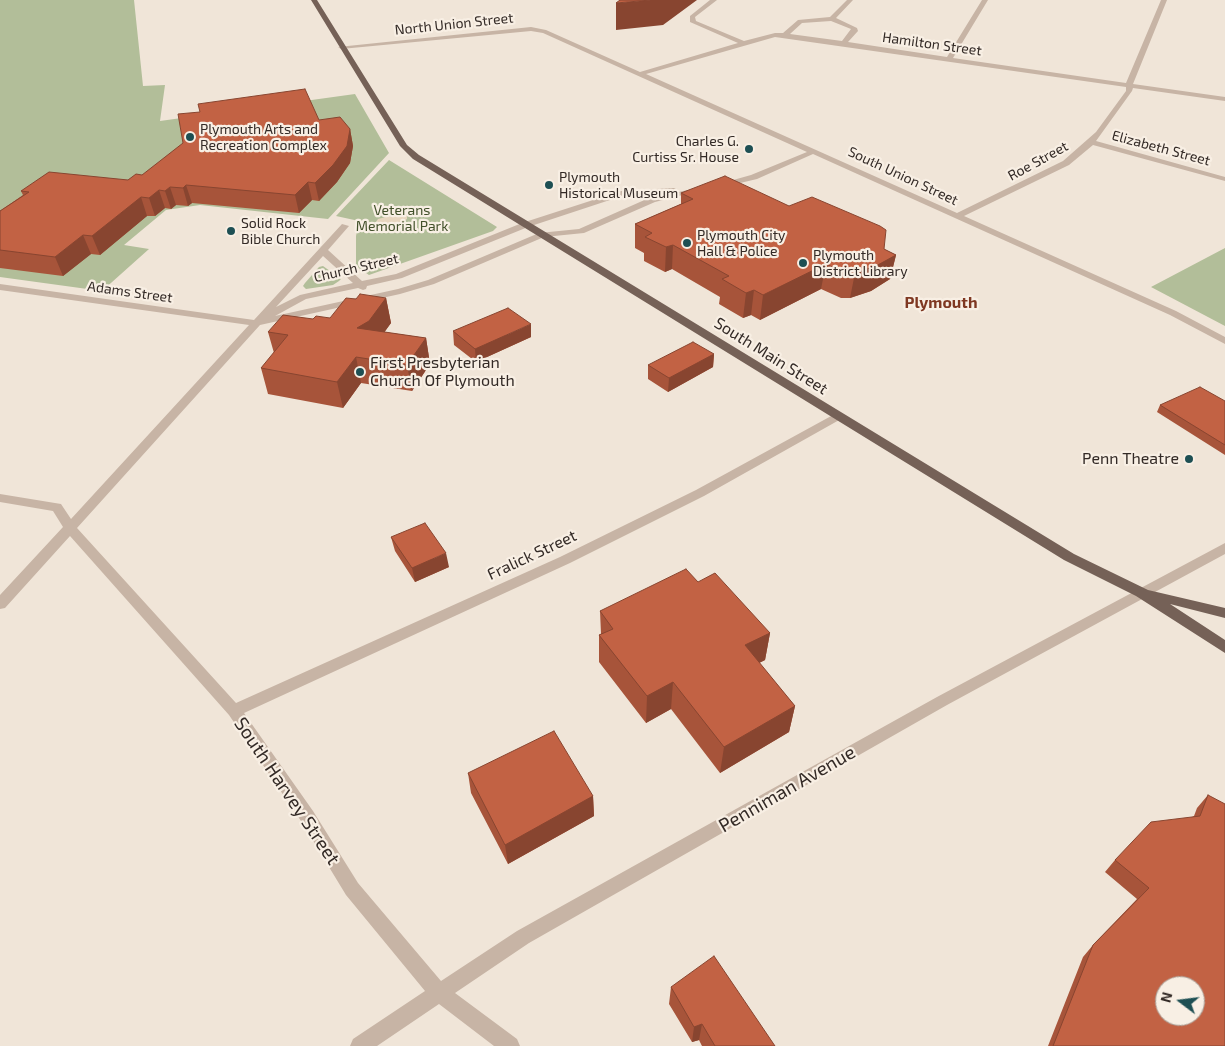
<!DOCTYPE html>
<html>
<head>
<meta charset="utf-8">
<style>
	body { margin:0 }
	#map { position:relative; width:1225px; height:1046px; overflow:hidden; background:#f0e5d8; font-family:"Exo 2",sans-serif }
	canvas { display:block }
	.north { position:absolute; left:1155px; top:976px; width:50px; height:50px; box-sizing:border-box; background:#f8efe4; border:1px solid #a9a098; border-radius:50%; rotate:285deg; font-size:14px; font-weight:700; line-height:20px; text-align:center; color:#332a26 }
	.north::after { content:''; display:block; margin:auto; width:18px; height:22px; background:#1d4f53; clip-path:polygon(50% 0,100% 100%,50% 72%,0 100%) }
</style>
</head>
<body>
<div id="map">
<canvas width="1225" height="1046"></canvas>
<div class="north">N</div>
</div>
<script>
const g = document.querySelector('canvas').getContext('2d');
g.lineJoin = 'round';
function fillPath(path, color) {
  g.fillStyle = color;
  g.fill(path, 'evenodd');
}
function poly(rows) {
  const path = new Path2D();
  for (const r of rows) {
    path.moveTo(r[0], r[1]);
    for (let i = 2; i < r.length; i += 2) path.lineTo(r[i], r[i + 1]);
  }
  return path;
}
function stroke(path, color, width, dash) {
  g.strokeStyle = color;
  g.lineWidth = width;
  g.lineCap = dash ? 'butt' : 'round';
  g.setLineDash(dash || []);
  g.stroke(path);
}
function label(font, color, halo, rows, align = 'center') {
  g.font = font + ' "Exo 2",sans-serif';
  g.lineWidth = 4.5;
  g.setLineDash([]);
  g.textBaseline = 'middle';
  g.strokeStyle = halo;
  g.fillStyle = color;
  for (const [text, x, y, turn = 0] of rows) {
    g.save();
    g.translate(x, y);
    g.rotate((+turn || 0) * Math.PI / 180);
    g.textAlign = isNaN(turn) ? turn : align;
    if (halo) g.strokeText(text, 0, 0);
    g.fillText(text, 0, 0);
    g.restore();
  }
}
fillPath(poly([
	[0,0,134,0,143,86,165,85,160,121,355,94,389,153,328,219,200,205,166,210,124,245,149,249,102,291,0,277],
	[389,160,497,227,493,231,369,275,356,266,356,236,359,221,336,216],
	[1225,248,1225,326,1151,287],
	[323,266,341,279,339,281,333,285,306,289,303,286,305,283,319,267]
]), '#b2be99');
fillPath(poly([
	[401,213,407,215,407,219,395,227,383,227,374,225,378,219]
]), '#e8d6bf');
fillPath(poly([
	[710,0,717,0,695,17,696,21,744,41,775,33,783,33,798,20,830,17,847,0,853,0,836,18,857,28,858,31,848,42,947,57,982,0,988,0,953,58,1126,83,1161,0,1167,0,1133,84,1225,97,1225,101,1133,88,1132,91,1096,141,1225,177,1225,181,1093,145,1069,165,964,216,1176,311,1225,337,1225,344,1170,315,813,154,757,179,719,188,719,184,751,175,807,152,543,33,531,31,341,49,338,47,531,27,546,30,640,72,738,43,690,22,690,16,710,0],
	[831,21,851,29,842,41,790,34,802,23,831,21],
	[775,37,1126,87,1126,91,1096,132,1063,161,957,213,646,74,775,37],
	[674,188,678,190,677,192,625,195,528,227,402,278,367,286,366,289,363,290,358,288,306,299,275,316,398,289,428,280,539,233,579,229,649,198,698,188,702,190,655,202,584,233,544,237,434,284,400,294,260,325,77,528,236,703,560,557,696,490,833,415,841,415,843,417,841,419,704,496,570,563,244,713,313,811,358,883,441,981,517,931,937,697,1225,543,1225,554,947,705,529,943,455,993,517,1039,520,1046,494,1046,439,1004,377,1046,350,1046,353,1039,425,991,346,895,301,821,229,715,70,536,5,608,0,609,0,595,63,527,53,511,0,502,0,494,61,504,71,519,249,325,0,290,0,284,254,320,342,224,349,226,328,250,362,281,396,274,522,223,621,191,674,188],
	[323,256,353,283,300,295,276,307,323,256]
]), '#c7b4a5');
fillPath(poly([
	[311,0,317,0,407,145,419,155,1074,554,1148,590,1225,608,1225,618,1170,604,1225,640,1225,653,1136,596,1064,560,413,159,400,146,311,0]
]), '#756157');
fillPath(poly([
	[350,129,353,146,350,163,337,182,319,201,312,200,299,213,192,203,188,206,176,205,171,209,165,208,155,216,147,216,100,255,91,254,63,276,0,268,0,211,23,195,21,191,128,180,142,175],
	[681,193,789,206,884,249,896,255,890,279,871,291,850,298,841,298,821,289,760,320,751,315,743,318,719,304,720,297,672,269,665,272,644,261,644,253,635,248,635,224,681,204],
	[386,298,391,323,384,332,426,338,430,364,412,391,361,383,343,408,268,394,261,368,274,353,268,332,313,319,330,318,356,299],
	[453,331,531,337,476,362,454,345],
	[714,354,713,367,668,392,648,379,648,365],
	[1225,401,1225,455,1157,412,1160,405],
	[391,537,449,567,415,582,395,551],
	[698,582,770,633,765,660,759,663,795,706,789,732,720,773,671,709,646,723,599,662,599,635,601,634,600,611],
	[468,773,593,796,594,816,508,864,471,793],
	[1208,795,1225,1046,1048,1046,1083,957,1093,945,1137,899,1105,872,1115,860,1194,816,1197,808],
	[671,987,775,1046,702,1046,699,1040,692,1042,669,1004]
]), '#a7543a');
fillPath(poly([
	[651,0,697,0,663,25,616,30,616,3],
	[350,129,353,146,350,163,337,182,319,201,315,183],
	[308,182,312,200,299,213,295,195],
	[186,185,192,203,188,206,183,188],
	[170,187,176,205,171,209,165,191],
	[159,190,165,208,155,216,149,198],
	[141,197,147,216,100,255,92,236],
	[83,235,91,254,63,276,55,257],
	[673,245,672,269,665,272,666,247],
	[896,255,890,279,871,291,850,298,855,273],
	[826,264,821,289,760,320,763,295],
	[754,290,751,315,743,318,746,293],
	[386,298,391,323,374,347,357,328],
	[531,324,531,337,476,362,475,349],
	[426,338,430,364,412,391,407,365],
	[714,354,713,367,668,392,669,378],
	[356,357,361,383,343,408,337,382],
	[446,553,449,567,415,582,412,568],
	[770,633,765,660,741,672,745,645],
	[673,682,671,709,646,723,647,696],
	[795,706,789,732,720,773,724,747],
	[593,796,594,816,508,864,505,845],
	[702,1024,699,1040,692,1042,694,1027]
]), '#884530');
const building = poly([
	[620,0,651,0,616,3,620,0],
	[305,89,319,120,340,117,350,129,347,146,333,165,315,183,308,182,295,195,186,185,183,188,170,187,165,191,159,190,149,198,141,197,92,236,83,235,55,257,0,250,0,211,29,192,21,191,49,172,128,180,136,174,142,175,183,143,178,114,200,112,198,104,305,89],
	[725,176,789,206,812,197,880,226,886,230,884,249,896,255,876,266,855,273,845,273,826,264,763,295,754,290,746,293,722,279,729,276,673,245,666,247,645,237,652,233,635,224,693,199,681,193,725,176],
	[360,294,386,298,369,321,357,328,426,338,407,365,356,357,337,382,261,368,288,335,268,332,283,315,313,319,316,316,330,318,346,298,356,299,360,294],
	[508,308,531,324,475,349,453,331,508,308],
	[693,342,714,354,669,378,648,365,693,342],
	[1200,387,1225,401,1225,445,1160,405,1200,387],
	[425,523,446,553,412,568,391,537,425,523],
	[686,569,698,582,715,573,770,633,745,645,795,706,724,747,673,682,647,696,599,635,613,629,600,611,686,569],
	[554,731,593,796,505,845,468,773,554,731],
	[1208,795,1225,804,1225,1046,1053,1046,1093,945,1149,888,1115,860,1151,822,1200,816,1208,795],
	[1165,986,1195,986,1195,1016,1165,1016,1165,986],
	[714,956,775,1046,715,1046,702,1024,694,1027,671,987,714,956]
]);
fillPath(building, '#c26244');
stroke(building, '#884530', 1);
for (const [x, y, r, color] of [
	[190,137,5,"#1d4f53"],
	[749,149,5,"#1d4f53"],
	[549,185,5,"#1d4f53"],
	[231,231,5,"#1d4f53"],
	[687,243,5,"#1d4f53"],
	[803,263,5,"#1d4f53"],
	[360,372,5,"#1d4f53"],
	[1189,459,5,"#1d4f53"]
]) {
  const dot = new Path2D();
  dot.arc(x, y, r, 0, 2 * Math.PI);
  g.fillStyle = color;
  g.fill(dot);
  stroke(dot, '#f8efe4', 2);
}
label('14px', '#332a26', '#f8efe4', [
	["North Union Street",454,24,-6],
	["Hamilton Street",932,44,8],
	["Elizabeth Street",1161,148,15],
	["Roe Street",1038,161,-29],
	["South Union Street",903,176,25],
	["Church Street",356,268,-13],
	["Adams Street",130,292,8]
]);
label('14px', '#332a26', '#f8efe4', [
	["Plymouth Arts and",200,129],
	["Recreation Complex",200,145],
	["Charles G.",739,141,"right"],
	["Curtiss Sr. House",739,157,"right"],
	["Plymouth",559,177],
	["Historical Museum",559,193],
	["Solid Rock",241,223],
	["Bible Church",241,239],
	["Plymouth City",697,235],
	["Hall & Police",697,251],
	["Plymouth",813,255],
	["District Library",813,271]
], 'left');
label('14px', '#42502a', '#f8efe4', [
	["Veterans",402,210],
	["Memorial Park",402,226]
]);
label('bold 16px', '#7f3822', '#f8efe4', [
	["Plymouth",941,303]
]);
label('16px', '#332a26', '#f8efe4', [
	["South Main Street",771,356,32],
	["Fralick Street",532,555,-25]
]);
label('16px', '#332a26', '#f8efe4', [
	["First Presbyterian",370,363],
	["Church Of Plymouth",370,381],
	["Penn Theatre",1179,459,"right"]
], 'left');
label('19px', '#332a26', '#f8efe4', [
	["Penniman Avenue",787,789,-30],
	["South Harvey Street",287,791,56]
]);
</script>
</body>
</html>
